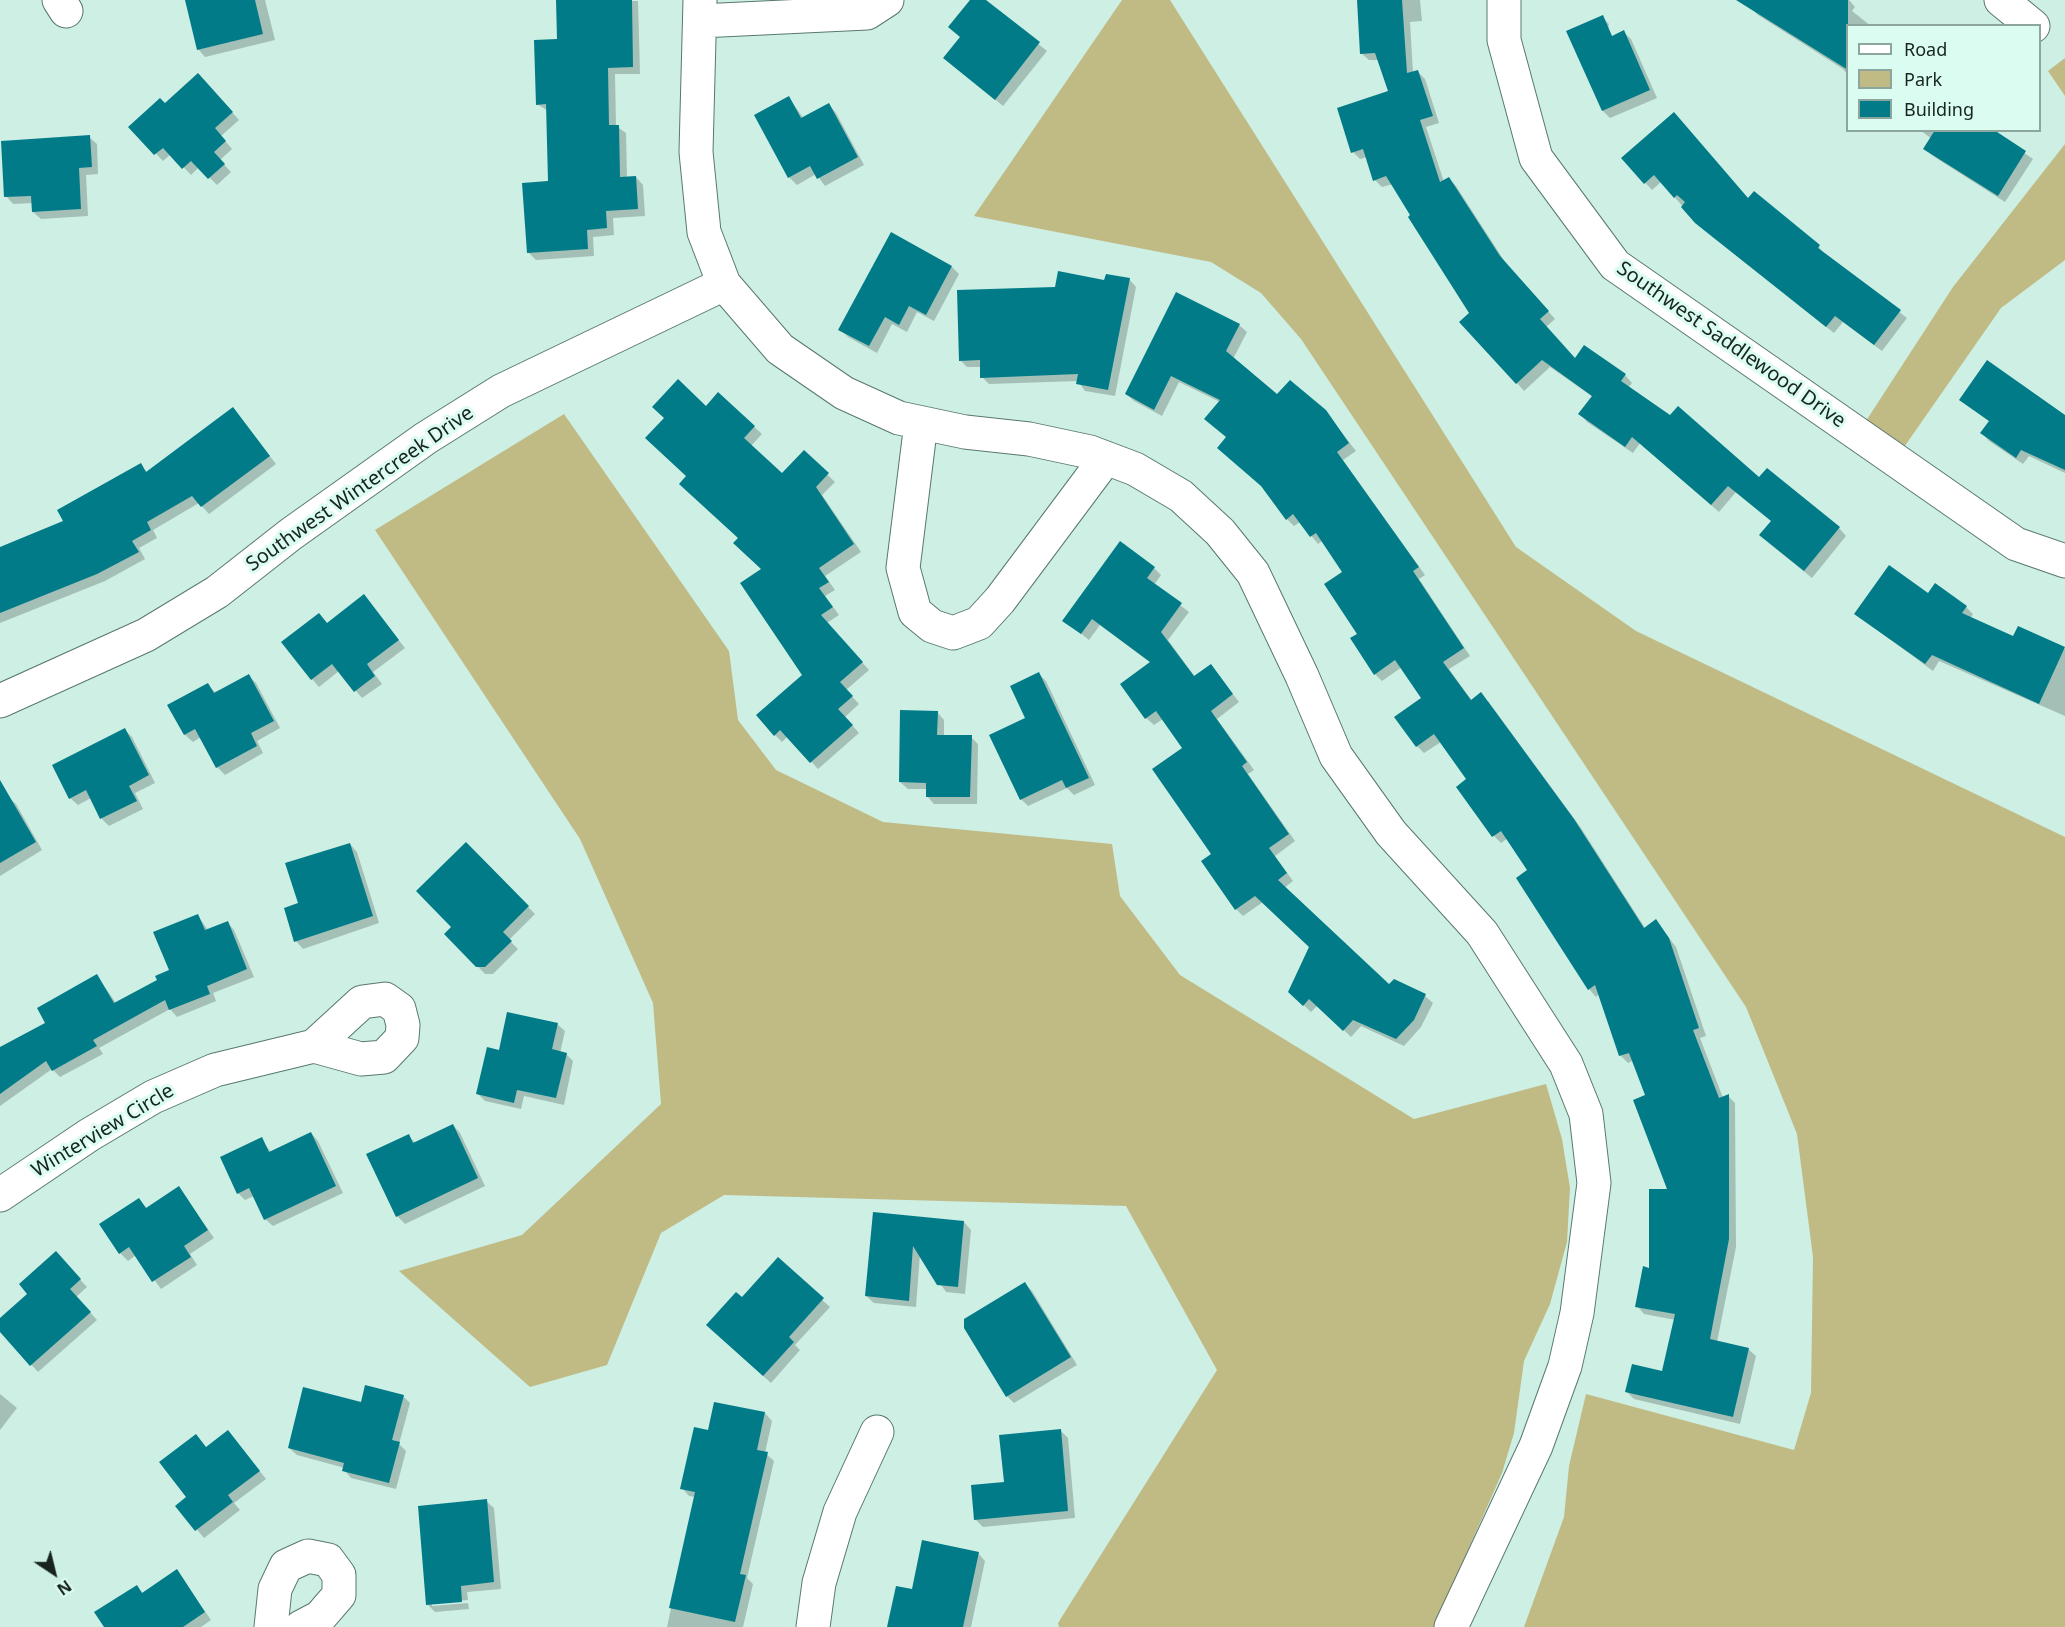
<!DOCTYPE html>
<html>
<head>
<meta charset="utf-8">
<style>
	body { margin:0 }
	#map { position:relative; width:2065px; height:1627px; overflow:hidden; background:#cdefe4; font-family:"Noto Sans",sans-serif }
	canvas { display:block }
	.legend { position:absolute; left:1846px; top:24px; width:195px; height:108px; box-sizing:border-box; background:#dbfcf1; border:2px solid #8da69d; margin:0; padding:8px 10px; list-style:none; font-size:18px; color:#172420 }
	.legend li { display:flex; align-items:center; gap:12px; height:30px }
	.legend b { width:30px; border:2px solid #8da69d }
	.north { position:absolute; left:24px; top:1543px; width:60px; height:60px; -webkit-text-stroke:4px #dbfcf1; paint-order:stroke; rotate:145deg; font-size:16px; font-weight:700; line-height:24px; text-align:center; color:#172420 }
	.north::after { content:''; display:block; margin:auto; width:21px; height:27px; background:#172420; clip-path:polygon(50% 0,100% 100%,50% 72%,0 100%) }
</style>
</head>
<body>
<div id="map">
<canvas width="2065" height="1627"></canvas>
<ul class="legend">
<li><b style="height:8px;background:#fff"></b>Road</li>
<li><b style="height:16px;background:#c0bb85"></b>Park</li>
<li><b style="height:16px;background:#027b88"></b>Building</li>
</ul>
<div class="north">N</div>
</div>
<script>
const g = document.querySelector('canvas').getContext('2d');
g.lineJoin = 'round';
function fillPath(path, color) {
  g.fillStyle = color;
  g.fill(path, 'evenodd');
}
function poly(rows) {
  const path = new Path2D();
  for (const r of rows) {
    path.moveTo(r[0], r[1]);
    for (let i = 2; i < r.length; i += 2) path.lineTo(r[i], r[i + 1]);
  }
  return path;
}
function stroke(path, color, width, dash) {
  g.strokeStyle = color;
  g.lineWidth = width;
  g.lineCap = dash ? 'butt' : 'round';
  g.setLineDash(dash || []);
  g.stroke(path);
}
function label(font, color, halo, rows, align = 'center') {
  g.font = font + ' "Noto Sans",sans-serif';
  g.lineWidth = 6;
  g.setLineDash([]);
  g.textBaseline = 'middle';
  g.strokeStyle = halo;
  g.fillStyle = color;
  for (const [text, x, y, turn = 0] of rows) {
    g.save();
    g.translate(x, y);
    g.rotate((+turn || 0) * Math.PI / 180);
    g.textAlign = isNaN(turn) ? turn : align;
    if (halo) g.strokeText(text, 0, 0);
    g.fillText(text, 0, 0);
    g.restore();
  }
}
fillPath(poly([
	[1122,0,1170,0,1516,547,1636,631,2065,837,2065,1627,1524,1627,1564,1517,1569,1466,1586,1394,1794,1450,1811,1393,1813,1257,1797,1134,1746,1007,1301,339,1261,293,1211,262,974,216],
	[2065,58,2065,96,2048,71],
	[2065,144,2065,260,2001,308,1902,450,1864,424,1953,287],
	[564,414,729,651,738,720,776,770,883,822,1112,844,1120,896,1180,975,1414,1119,1546,1084,1562,1139,1570,1188,1567,1242,1550,1304,1524,1361,1514,1433,1502,1473,1434,1627,1059,1627,1058,1623,1217,1370,1126,1206,724,1195,661,1233,607,1365,530,1387,399,1271,522,1235,661,1104,653,1003,580,839,375,530]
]), '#c0bb85');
fillPath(poly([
	[186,0,265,0,275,40,205,57,198,49],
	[558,0,638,1,640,74,615,74,616,126,626,133,627,178,636,177,643,185,645,216,613,218,614,235,593,237,594,256,536,260,529,253,549,183,548,111,537,104,559,41],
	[972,0,984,0,1047,51,1003,106,945,58,961,38],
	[1358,0,1420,0,1422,21,1410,22,1413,73,1417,71,1425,79,1439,123,1426,127,1444,182,1449,179,1456,186,1507,265,1555,319,1546,327,1575,359,1625,375,1632,383,1628,388,1760,480,1839,528,1846,536,1812,578,1769,543,1773,522,1736,492,1719,512,1640,443,1633,453,1587,422,1580,414,1593,397,1550,367,1524,391,1517,383,1393,184,1382,187,1375,180,1367,157,1360,159,1353,152,1390,92,1379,60,1369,60,1361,53],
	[1756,0,1849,0,1855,7,1852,11,1871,26,1848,26,1848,75,1843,69,1758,15,1751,8],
	[1602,17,1609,24,1606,40,1623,32,1631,39,1657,98,1610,118,1603,111],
	[205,82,239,120,221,136,232,149,220,160,231,172,217,185,199,167,191,175,171,154,163,161,131,127],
	[789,98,804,119,829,105,836,113,864,165,825,186,816,174,797,185,789,177,756,116],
	[1920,130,1991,130,2033,159,2005,202,1933,156,1925,149,1932,139],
	[89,137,97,144,98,174,86,175,88,216,41,219,33,212,33,203,13,204,6,196],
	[1623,158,1748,200,1754,193,1819,247,1825,255,1907,318,1882,351,1843,322,1834,333,1704,230,1661,182,1652,190],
	[952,267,959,274,934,321,917,312,907,332,892,324,877,353,848,337,840,329],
	[1129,279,1136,287,1115,396,1085,391,1078,381,989,384,982,377,982,367,967,367,960,360,1057,288],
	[1239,325,1247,332,1233,359,1278,397,1325,411,1356,451,1343,460,1425,575,1419,579,1470,656,1449,669,1472,701,1488,701,1581,828,1645,928,1656,921,1676,947,1706,1036,1700,1038,1723,1098,1728,1096,1735,1103,1736,1247,1717,1342,1748,1349,1756,1356,1740,1424,1634,1399,1627,1392,1663,1373,1676,1320,1644,1314,1637,1306,1650,1269,1670,1191,1647,1096,1634,1060,1628,1063,1620,1055,1599,994,1596,997,1589,989,1529,871,1508,838,1501,843,1494,836,1458,787,1468,780,1441,742,1424,753,1417,746,1423,698,1402,667,1382,681,1375,674,1359,634,1344,572,1323,540,1318,544,1300,522,1294,526,1287,519,1227,438,1220,402,1179,382,1162,416,1134,401,1126,394],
	[718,394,762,434,751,446,782,475,804,452,835,482,822,495,861,552,825,576,835,590,825,596,839,615,827,623,869,670,846,690,859,704,845,717,859,733,818,769,788,736,782,742,775,735,804,675,763,569,688,477,706,408],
	[1961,400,2065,417,2065,473,2029,456,2023,464,1989,441,1982,433,1990,422],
	[233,409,276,464,209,514,199,503,153,530,157,538,139,548,145,559,105,581,0,623,0,548,65,522,140,465,148,473],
	[1154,568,1161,575,1154,585,1189,612,1168,640,1195,677,1211,666,1239,702,1217,719,1254,770,1248,774,1295,841,1275,856,1293,881,1284,888,1389,986,1425,996,1433,1003,1421,1027,1404,1046,1361,1026,1351,1037,1318,1005,1311,1012,1290,992,1311,947,1263,902,1243,916,1236,909,1213,854,1185,748,1163,719,1154,725,1146,718,1151,663,1100,625,1089,640,1064,620],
	[1928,595,1966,607,1973,614,1970,619,2014,638,2019,628,2065,649,2065,716,1939,661,1933,671,1856,614],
	[364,596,405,648,373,672,382,684,362,698,339,671,319,687,312,679,319,615,328,624],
	[1039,674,1046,681,1095,785,1074,795,1067,788,1028,806,1021,799,1027,719],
	[249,676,256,683,280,728,257,741,263,753,225,775,217,767,201,737,193,742,185,735,169,706,208,685,215,692],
	[937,712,944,720,944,736,971,737,978,744,977,804,934,804,927,796,927,789,908,789,900,782],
	[124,729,132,737,155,783,135,793,143,809,109,826,102,819,91,798,78,805,70,798],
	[8,797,16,804,42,850,0,876,0,801],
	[350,844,357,852,379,923,303,949,296,941,300,904],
	[466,844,535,914,509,940,518,949,493,974,485,974,446,934,453,927],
	[198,916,208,930,227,922,234,930,254,977,213,993,216,1001,177,1017,170,1009,99,1048,103,1054,60,1077,52,1069,0,1106,0,1049,47,1023,97,976,116,1003,159,980,171,971],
	[557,1024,565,1031,560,1053,566,1054,573,1061,564,1105,524,1096,521,1109,485,1101,478,1094,500,1052],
	[453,1125,460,1133,485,1186,405,1224,397,1216,408,1136,416,1143],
	[311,1133,318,1141,343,1193,273,1226,265,1219,254,1196,245,1200,238,1193,261,1139,271,1152],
	[179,1188,214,1238,190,1254,197,1265,161,1289,136,1255,128,1261,120,1253,101,1225,139,1200,147,1209],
	[875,1214,964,1222,971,1230,965,1294,946,1292,920,1254,916,1307,874,1303,866,1296],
	[778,1259,830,1307,795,1345,800,1350,771,1383,715,1332],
	[63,1261,87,1287,76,1297,97,1320,38,1372,0,1330,0,1320],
	[1025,1284,1032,1291,1077,1365,1014,1403,1007,1396],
	[0,1394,17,1408,0,1430],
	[403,1396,410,1403,399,1444,406,1451,396,1489,351,1478,344,1470,345,1468,297,1455,289,1448,362,1404],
	[765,1413,772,1421,765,1453,774,1461,747,1578,753,1584,743,1627,667,1627,695,1497,689,1496,682,1488,709,1431],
	[1060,1430,1068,1438,1075,1518,983,1527,975,1519,1005,1483],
	[235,1440,266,1479,234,1503,240,1510,204,1538,177,1506,188,1497,207,1448],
	[486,1501,494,1508,501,1589,467,1592,468,1600,432,1603,432,1606,468,1603,469,1609,435,1612,427,1604],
	[978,1553,985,1561,971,1627,888,1627,913,1591],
	[177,1571,211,1620,201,1627,106,1627,136,1586,143,1593]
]), '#0003');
fillPath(poly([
	[185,0,255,0,263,34,197,50],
	[556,0,632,0,633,67,608,68,609,125,619,125,620,177,636,176,638,209,606,211,607,228,587,230,588,249,527,253,522,183,548,181,546,104,536,105,534,40,557,39],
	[970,0,986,0,1040,42,995,100,943,58,960,37,948,27],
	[1357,0,1402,0,1407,73,1418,70,1433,116,1420,120,1440,182,1449,177,1500,256,1549,311,1540,319,1575,358,1584,345,1626,374,1621,381,1670,415,1678,406,1759,477,1767,468,1840,527,1804,571,1759,535,1771,521,1728,486,1711,505,1632,437,1625,447,1578,414,1592,396,1542,360,1516,384,1459,322,1469,313,1408,217,1410,215,1386,176,1373,181,1363,149,1351,153,1337,108,1388,91,1375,53,1360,54],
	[1736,0,1848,0,1848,70],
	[1603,15,1612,36,1624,30,1650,90,1602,111,1566,31],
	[198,73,233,112,215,128,226,141,214,152,225,164,208,179,191,161,182,169,163,148,154,155,128,127,160,98,165,103],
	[789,96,801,118,829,103,858,157,817,179,810,166,788,178,754,115],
	[1674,112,1748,198,1754,191,1820,245,1818,248,1901,310,1874,345,1835,316,1826,327,1695,223,1681,207,1685,202,1677,195,1674,198,1654,175,1644,184,1621,158],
	[1935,130,1994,130,2026,151,1998,196,1923,149],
	[90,135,92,167,79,168,81,209,32,212,31,196,4,197,1,141],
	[891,232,952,266,926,315,909,306,899,325,885,317,869,346,838,330],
	[1058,271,1104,280,1106,274,1130,278,1108,390,1076,384,1078,374,980,378,980,360,959,361,957,290,1055,287],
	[1176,292,1240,324,1226,351,1277,394,1290,380,1326,410,1349,443,1337,452,1419,567,1413,571,1464,648,1443,662,1471,700,1481,692,1574,819,1644,928,1656,919,1669,938,1699,1028,1693,1030,1719,1098,1729,1094,1729,1239,1710,1339,1749,1348,1733,1417,1625,1392,1632,1364,1662,1371,1675,1314,1635,1307,1643,1266,1649,1268,1649,1189,1667,1189,1633,1100,1645,1095,1629,1053,1619,1056,1595,985,1588,990,1516,878,1527,870,1501,831,1492,837,1456,787,1466,779,1434,734,1416,747,1394,717,1421,698,1395,660,1374,675,1350,638,1357,634,1324,584,1342,572,1316,533,1310,537,1293,514,1286,520,1261,486,1217,448,1226,437,1204,419,1220,400,1171,376,1154,410,1125,394],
	[1987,360,2065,415,2065,470,2021,450,2016,458,1980,433,1989,421,1959,400],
	[678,379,706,406,718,392,755,426,744,438,782,473,804,450,829,473,816,487,854,544,819,568,829,582,819,588,833,607,821,615,863,662,840,682,853,696,838,709,853,725,810,763,780,730,774,736,756,715,802,675,740,583,761,569,733,543,738,538,679,484,686,476,645,438,664,418,652,407],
	[233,407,270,456,201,507,192,496,147,522,151,530,132,541,139,552,97,574,0,613,0,547,63,521,57,510,141,463,146,472],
	[1120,541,1155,567,1147,578,1182,603,1161,632,1194,676,1211,664,1233,694,1211,711,1247,762,1242,766,1289,834,1269,848,1287,873,1278,880,1389,984,1394,979,1426,994,1414,1020,1396,1039,1353,1020,1343,1031,1309,999,1303,1006,1288,992,1309,947,1255,896,1235,910,1201,861,1211,854,1152,769,1182,748,1156,711,1145,719,1120,684,1150,662,1092,619,1081,634,1062,621],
	[1889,565,1928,593,1935,583,1967,606,1962,613,2013,636,2018,626,2065,647,2039,704,1932,655,1925,664,1854,614],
	[364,594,399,640,367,664,375,676,354,692,332,664,311,680,281,642,319,613,327,623],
	[1039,672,1089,778,1066,788,1062,780,1020,800,989,735,1025,718,1010,686],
	[249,674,274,721,251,733,257,746,216,768,195,729,184,735,167,705,208,683,214,693],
	[900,710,938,711,937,735,972,735,970,797,926,797,926,783,899,782],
	[125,728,149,775,129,786,137,801,100,819,86,790,69,799,52,765],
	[0,780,36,842,0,863],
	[466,842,529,906,503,932,512,941,485,967,476,967,444,934,451,927,416,891],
	[350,843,373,916,294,942,284,908,298,903,285,863],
	[198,914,205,930,228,921,247,969,207,986,210,994,169,1010,165,1000,93,1040,97,1046,52,1071,46,1061,0,1094,0,1047,45,1023,37,1008,97,974,114,1003,157,980,155,976,169,970,153,932],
	[507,1012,558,1023,552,1049,567,1053,556,1098,517,1090,514,1103,476,1094,487,1047,499,1050],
	[453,1124,478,1178,396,1217,366,1154,409,1134,413,1143],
	[311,1132,336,1186,264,1220,249,1188,237,1194,220,1157,262,1137,269,1152],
	[179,1186,208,1230,184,1246,191,1257,152,1282,129,1247,119,1254,99,1224,139,1198,146,1208],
	[873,1212,964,1221,958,1287,937,1285,913,1246,909,1301,865,1296],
	[56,1251,81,1279,70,1289,91,1312,30,1366,0,1332,0,1318,27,1294,19,1284],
	[778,1257,824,1298,789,1337,794,1342,763,1376,706,1325,736,1292,742,1297],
	[1025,1282,1071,1357,1006,1397,964,1328,964,1319],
	[365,1385,404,1395,392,1440,400,1442,389,1483,342,1471,344,1463,288,1448,303,1387,361,1402],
	[714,1402,765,1412,757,1450,768,1452,740,1574,746,1575,735,1622,669,1608,695,1492,680,1489,694,1427,708,1430],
	[1061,1429,1068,1511,974,1520,971,1485,1004,1482,999,1435],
	[228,1430,260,1471,228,1495,233,1502,195,1531,175,1506,186,1497,159,1462,196,1434,206,1447],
	[487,1499,494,1582,461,1586,462,1602,426,1605,418,1506],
	[922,1540,979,1552,963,1627,887,1627,896,1586,912,1589],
	[177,1569,205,1612,183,1627,104,1627,94,1612,137,1585,142,1593]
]), '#027b88');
const minor = poly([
	[59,0,66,11],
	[700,0,696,152,704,232,724,284,780,349,844,393,899,418,965,432,1029,439,1090,452,1135,469,1181,496,1220,532,1253,573,1302,676,1336,756,1391,833,1482,933,1566,1064,1586,1114,1594,1183,1577,1313,1565,1366,1536,1446,1451,1627],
	[1504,0,1504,40,1536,158,1615,265,2016,544,2065,561],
	[2001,0,2033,26],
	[700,21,867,13,887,0],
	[921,423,903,568,915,612,932,626,953,633,979,623,1000,600,1106,458],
	[0,701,146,635,217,592,291,534,426,438,501,391,724,284],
	[0,1195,89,1135,153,1097,215,1070,314,1046,361,1059,384,1057,402,1038,403,1025,399,1009,385,999,362,1002,314,1046],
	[271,1627,275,1589,286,1566,308,1556,328,1560,339,1575,339,1595,320,1617,301,1627],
	[813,1627,819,1583,840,1512,877,1432]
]);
stroke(minor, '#59786e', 35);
stroke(minor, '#fff', 33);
label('20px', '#172420', '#dbfcf1', [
	["Southwest Saddlewood Drive",1731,345,35],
	["Southwest Wintercreek Drive",360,489,-35],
	["Winterview Circle",103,1131,-31]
]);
</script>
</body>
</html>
